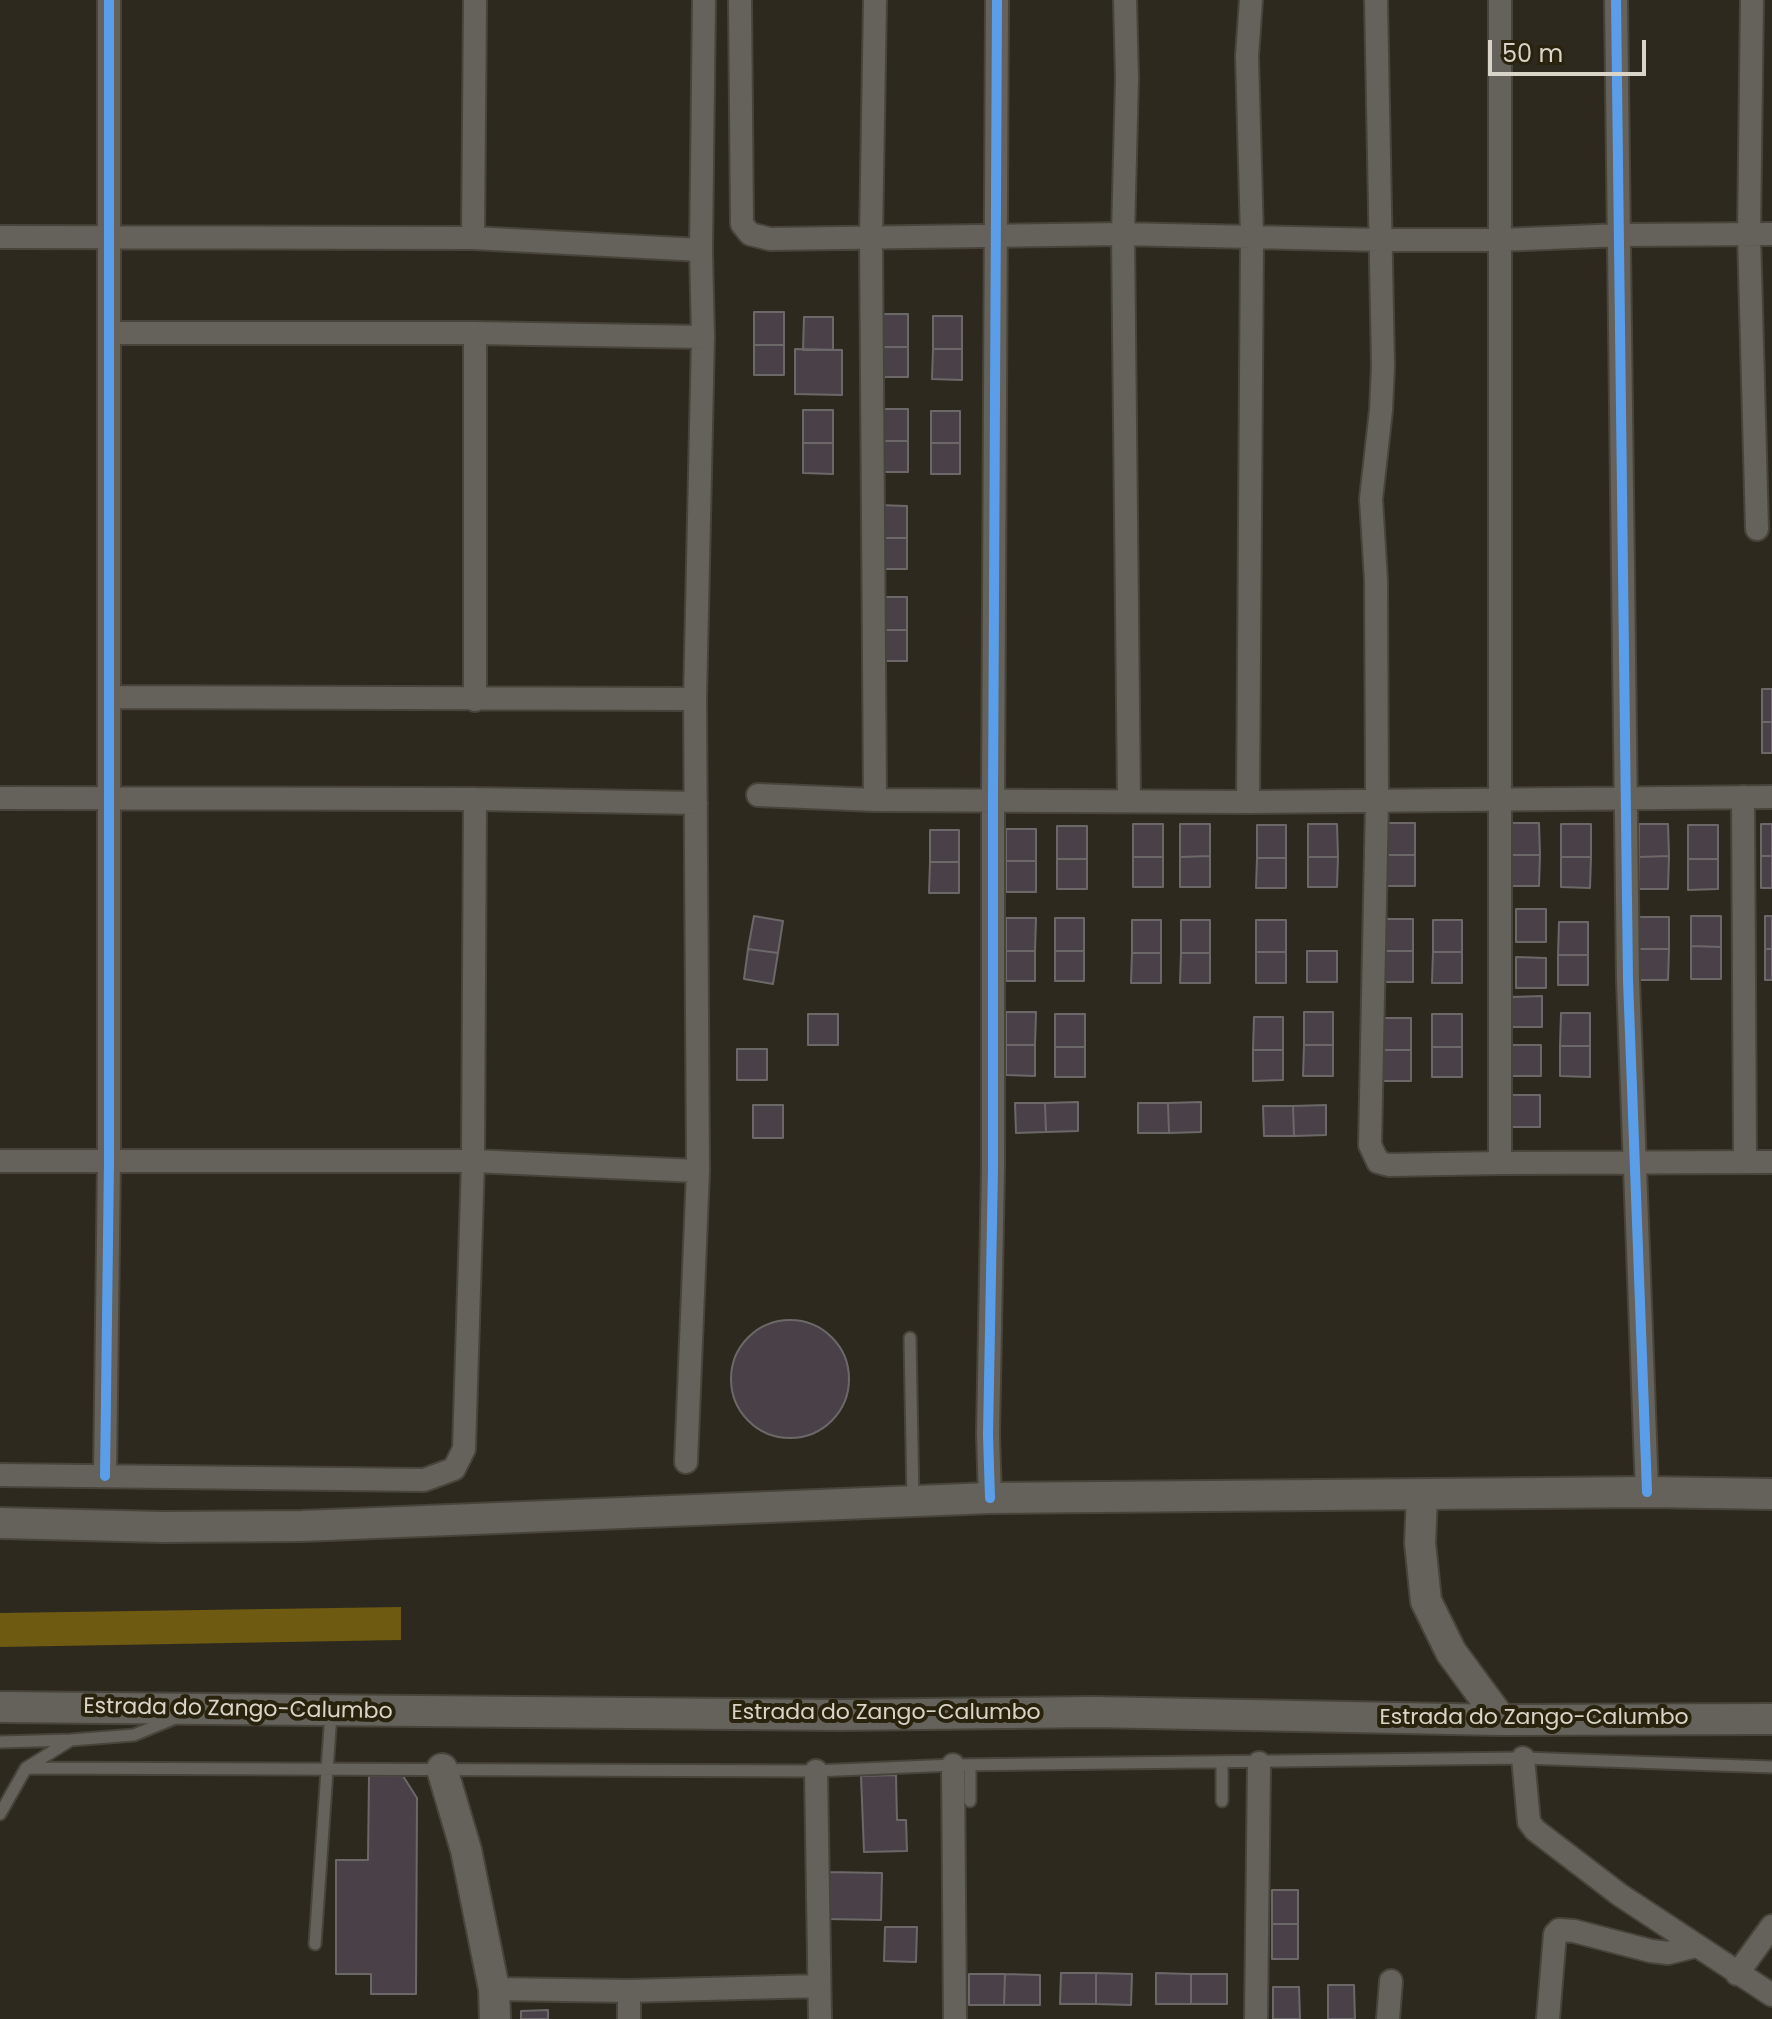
<!DOCTYPE html>
<html>
<head>
<meta charset="utf-8">
<style>
	body { margin:0 }
	#map { position:relative; width:1772px; height:2019px; overflow:hidden; background:#2d291e; font-family:Poppins,sans-serif }
	canvas { display:block }
	.scale { position:absolute; left:1488px; top:40px; width:158px; height:36px; box-sizing:border-box; border:4px solid #d8d4c8; border-top:0; padding-left:10px; font-size:24px; line-height:28px; white-space:nowrap; color:#d8d4c8; -webkit-text-stroke:6px #29230e; paint-order:stroke }
</style>
</head>
<body>
<div id="map">
<canvas width="1772" height="2019"></canvas>
<div class="scale">50 m</div>
</div>
<script>
const g = document.querySelector('canvas').getContext('2d');
g.lineJoin = 'round';
function fillPath(path, color) {
  g.fillStyle = color;
  g.fill(path, 'evenodd');
}
function poly(rows) {
  const path = new Path2D();
  for (const r of rows) {
    if (r.length === 3) {
      path.moveTo(r[0] + r[2], r[1]);
      path.arc(r[0], r[1], r[2], 0, 2 * Math.PI);
      continue;
    }
    path.moveTo(r[0], r[1]);
    for (let i = 2; i < r.length; i += 2) path.lineTo(r[i], r[i + 1]);
  }
  return path;
}
function stroke(path, color, width, dash) {
  g.strokeStyle = color;
  g.lineWidth = width;
  g.lineCap = dash ? 'butt' : 'round';
  g.setLineDash(dash || []);
  g.stroke(path);
}
function label(font, color, halo, rows, align = 'center') {
  g.font = font + ' Poppins,sans-serif';
  g.lineWidth = 8;
  g.setLineDash([]);
  g.textBaseline = 'middle';
  g.strokeStyle = halo;
  g.fillStyle = color;
  for (const [text, x, y, turn = 0] of rows) {
    g.save();
    g.translate(x, y);
    g.rotate((+turn || 0) * Math.PI / 180);
    g.textAlign = isNaN(turn) ? turn : align;
    if (halo) g.strokeText(text, 0, 0);
    g.fillText(text, 0, 0);
    g.restore();
  }
}
fillPath(poly([
	[401,1607,401,1640,0,1647,0,1613]
]), '#6f5a12');
const building = poly([
	[754,312,784,312,784,345,754,345,754,312],
	[879,314,908,314,908,347,879,347,879,314],
	[933,316,962,316,962,349,933,349,933,316],
	[804,317,833,317,833,350,803,350,804,317],
	[754,345,784,345,784,375,754,375,754,345],
	[879,347,908,347,908,377,878,377,879,347],
	[795,349,842,350,842,395,795,394,795,349],
	[933,349,962,349,962,380,932,379,933,349],
	[879,409,908,409,908,441,879,441,879,409],
	[803,410,833,410,833,443,803,443,803,410],
	[931,411,960,411,960,443,931,443,931,411],
	[879,441,908,441,908,472,879,472,879,441],
	[803,443,833,443,833,474,803,473,803,443],
	[931,443,960,443,960,474,931,474,931,443],
	[877,505,907,506,907,538,877,538,877,505],
	[877,538,907,538,907,569,877,569,877,538],
	[877,597,907,597,907,630,877,630,877,597],
	[877,630,907,630,907,661,877,661,877,630],
	[1762,689,1772,689,1772,722,1762,722,1762,689],
	[1762,722,1772,722,1772,753,1762,753,1762,722],
	[1385,823,1415,823,1415,855,1385,855,1385,823],
	[1510,823,1539,823,1540,855,1510,855,1510,823],
	[1133,824,1163,824,1163,857,1133,857,1133,824],
	[1180,824,1210,824,1210,856,1180,857,1180,824],
	[1308,824,1337,824,1338,857,1308,857,1308,824],
	[1561,824,1591,824,1591,857,1561,857,1561,824],
	[1639,824,1668,824,1669,856,1639,857,1639,824],
	[1761,824,1772,824,1772,856,1761,856,1761,824],
	[1257,825,1286,825,1286,858,1257,858,1257,825],
	[1688,825,1718,825,1718,859,1688,859,1688,825],
	[1057,826,1087,826,1087,859,1057,859,1057,826],
	[1006,829,1036,829,1036,861,1006,861,1006,829],
	[930,830,959,830,959,862,930,862,930,830],
	[1385,855,1415,855,1415,886,1385,886,1385,855],
	[1510,855,1540,855,1539,886,1510,886,1510,855],
	[1210,856,1210,887,1180,887,1180,857,1210,856],
	[1669,856,1668,889,1639,889,1639,857,1669,856],
	[1761,856,1772,856,1772,888,1761,888,1761,856],
	[1133,857,1163,857,1163,887,1133,887,1133,857],
	[1308,857,1338,857,1337,887,1308,887,1308,857],
	[1561,857,1591,857,1590,888,1561,887,1561,857],
	[1257,858,1286,858,1286,888,1256,888,1257,858],
	[1057,859,1087,859,1087,889,1057,889,1057,859],
	[1688,859,1718,859,1718,889,1688,890,1688,859],
	[1006,861,1036,861,1036,892,1006,892,1006,861],
	[930,862,959,862,959,893,929,893,930,862],
	[1516,909,1546,909,1546,942,1516,942,1516,909],
	[754,916,783,921,778,953,748,949,754,916],
	[1691,916,1721,916,1721,947,1691,946,1691,916],
	[1765,916,1772,916,1772,949,1765,949,1765,916],
	[1639,917,1669,917,1669,949,1639,949,1639,917],
	[1006,918,1036,918,1035,951,1006,951,1006,918],
	[1055,918,1084,918,1084,951,1055,951,1055,918],
	[1384,919,1413,919,1413,951,1383,951,1384,919],
	[1132,920,1161,920,1161,953,1132,953,1132,920],
	[1181,920,1210,920,1210,953,1181,953,1181,920],
	[1256,920,1286,920,1286,952,1256,952,1256,920],
	[1433,920,1462,920,1462,952,1433,952,1433,920],
	[1559,922,1588,922,1588,955,1558,955,1559,922],
	[1691,946,1721,947,1721,979,1691,979,1691,946],
	[748,949,778,953,773,984,744,979,748,949],
	[1639,949,1669,949,1668,980,1639,980,1639,949],
	[1765,949,1772,949,1772,980,1765,980,1765,949],
	[1006,951,1035,951,1035,981,1006,981,1006,951],
	[1055,951,1084,951,1084,981,1055,981,1055,951],
	[1307,951,1337,951,1337,982,1307,982,1307,951],
	[1383,951,1413,951,1413,982,1383,982,1383,951],
	[1256,952,1286,952,1286,983,1256,983,1256,952],
	[1433,952,1462,952,1462,983,1432,983,1433,952],
	[1132,953,1161,953,1161,983,1131,983,1132,953],
	[1181,953,1210,953,1210,983,1180,983,1181,953],
	[1558,955,1588,955,1588,985,1558,985,1558,955],
	[1516,957,1546,958,1546,988,1516,988,1516,957],
	[1542,996,1542,1027,1512,1027,1512,997,1542,996],
	[1006,1012,1036,1012,1035,1045,1006,1045,1006,1012],
	[1304,1012,1333,1012,1333,1045,1304,1045,1304,1012],
	[1561,1013,1590,1013,1590,1046,1560,1046,1561,1013],
	[808,1014,838,1014,838,1045,808,1045,808,1014],
	[1055,1014,1085,1014,1085,1047,1055,1047,1055,1014],
	[1432,1014,1462,1014,1462,1047,1432,1047,1432,1014],
	[1254,1017,1283,1017,1283,1050,1253,1050,1254,1017],
	[1381,1018,1411,1018,1411,1050,1381,1050,1381,1018],
	[1006,1045,1035,1045,1035,1076,1006,1075,1006,1045],
	[1304,1045,1333,1045,1333,1076,1303,1076,1304,1045],
	[1511,1045,1541,1045,1541,1076,1511,1076,1511,1045],
	[1560,1046,1590,1046,1590,1077,1560,1076,1560,1046],
	[1055,1047,1085,1047,1085,1077,1055,1077,1055,1047],
	[1432,1047,1462,1047,1462,1077,1432,1077,1432,1047],
	[737,1049,767,1049,767,1080,737,1080,737,1049],
	[1253,1050,1283,1050,1283,1080,1253,1081,1253,1050],
	[1381,1050,1411,1050,1411,1081,1381,1081,1381,1050],
	[1510,1095,1540,1095,1540,1127,1510,1127,1510,1095],
	[1078,1102,1078,1131,1046,1132,1045,1103,1078,1102],
	[1201,1102,1201,1132,1169,1133,1168,1103,1201,1102],
	[1015,1103,1045,1103,1046,1132,1016,1133,1015,1103],
	[1138,1103,1168,1103,1169,1133,1138,1133,1138,1103],
	[753,1105,783,1105,783,1138,753,1138,753,1105],
	[1326,1105,1326,1135,1294,1136,1293,1106,1326,1105],
	[1263,1106,1293,1106,1294,1136,1264,1136,1263,1106],
	[790,1379,59],
	[896,1775,897,1820,906,1820,907,1851,864,1852,861,1776,896,1775],
	[369,1776,403,1776,417,1798,416,1994,371,1994,371,1974,336,1974,336,1860,368,1860,369,1776],
	[829,1872,882,1873,881,1920,828,1919,829,1872],
	[1272,1890,1298,1890,1298,1924,1272,1924,1272,1890],
	[1272,1924,1298,1924,1298,1959,1272,1959,1272,1924],
	[885,1927,917,1927,916,1962,884,1961,885,1927],
	[1061,1973,1096,1973,1096,2004,1060,2004,1061,1973],
	[1096,1973,1132,1974,1131,2005,1096,2004,1096,1973],
	[1156,1973,1191,1974,1191,2004,1156,2004,1156,1973],
	[969,1974,1005,1974,1004,2005,969,2005,969,1974],
	[1005,1974,1040,1975,1040,2005,1004,2005,1005,1974],
	[1191,1974,1227,1974,1227,2004,1191,2004,1191,1974],
	[1328,1985,1354,1985,1355,2019,1328,2019,1328,1985],
	[1273,1987,1299,1987,1300,2019,1273,2019,1273,1987],
	[548,2010,548,2019,521,2019,521,2011,548,2010]
]);
fillPath(building, '#4a4048');
stroke(building, '#6c6868', 2);
const lane = poly([
	[910,1338,913,1501],
	[0,1742,71,1740],
	[26,1768,816,1771,953,1765,1523,1758,1772,1767],
	[970,1801,970,1765],
	[1222,1801,1222,1763],
	[0,1814,26,1768,71,1740,134,1735,173,1719],
	[315,1944,331,1713]
]);
const street = poly([
	[740,0,742,224,750,234,770,239,1123,234,1380,240,1500,240,1621,235,1772,234],
	[875,0,871,238,875,800],
	[1125,0,1127,78,1123,234,1129,800],
	[1376,0,1383,366,1381,410,1371,499,1376,580,1377,801,1370,1145,1378,1162,1389,1165,1500,1163],
	[1500,0,1500,1163,1772,1162],
	[1616,0,1628,980,1647,1492],
	[1752,0,1749,234,1757,529],
	[0,237,473,238,701,250],
	[473,238,475,0],
	[110,333,475,333,703,337],
	[109,697,695,699],
	[475,700,475,333],
	[758,795,875,800,1248,802,1772,797],
	[1743,797,1745,1162],
	[0,798,475,799,696,803],
	[1248,802,1252,237,1247,56,1251,0],
	[0,1161,473,1161,698,1171],
	[686,1462,698,1171,695,699,703,337,701,250,704,0],
	[0,1475,424,1480,454,1469,464,1449,473,1161,475,799],
	[105,1476,109,1161,109,0],
	[990,1498,988,1435,993,1168,993,801,997,0],
	[1523,1758,1529,1822,1535,1830,1620,1895,1772,1995],
	[953,1765,955,2019],
	[816,1771,820,2019],
	[1737,1974,1772,1926],
	[494,1989,629,1991,819,1986],
	[629,1991,629,2019],
	[1256,2019,1259,1763],
	[1388,2019,1391,1981],
	[1548,2019,1555,1934,1559,1930,1574,1931,1651,1951,1668,1953,1696,1946]
]);
const secondary = poly([
	[1422,1496,1420,1543,1426,1601,1451,1652,1501,1720],
	[0,1523,163,1527,302,1526,990,1498,1647,1492,1772,1494],
	[0,1707,840,1715,1093,1712,1501,1720,1772,1719],
	[442,1769,466,1850,494,1989,495,2019]
]);
stroke(lane, '#48443b', 15);
stroke(street, '#48443b', 26);
stroke(secondary, '#48443b', 34);
stroke(lane, '#64625a', 11);
stroke(street, '#64625a', 22);
stroke(secondary, '#64625a', 30);
stroke(poly([
	[1616,0,1628,980,1647,1492],
	[105,1476,109,1161,109,0],
	[990,1498,988,1435,993,1168,993,801,997,0]
]), '#5a9eea', 10);
label('22px', '#d8d4c8', '#29230e', [
	["Estrada do Zango-Calumbo",238,1710,1],
	["Estrada do Zango-Calumbo",886,1713],
	["Estrada do Zango-Calumbo",1534,1718]
]);
</script>
</body>
</html>
